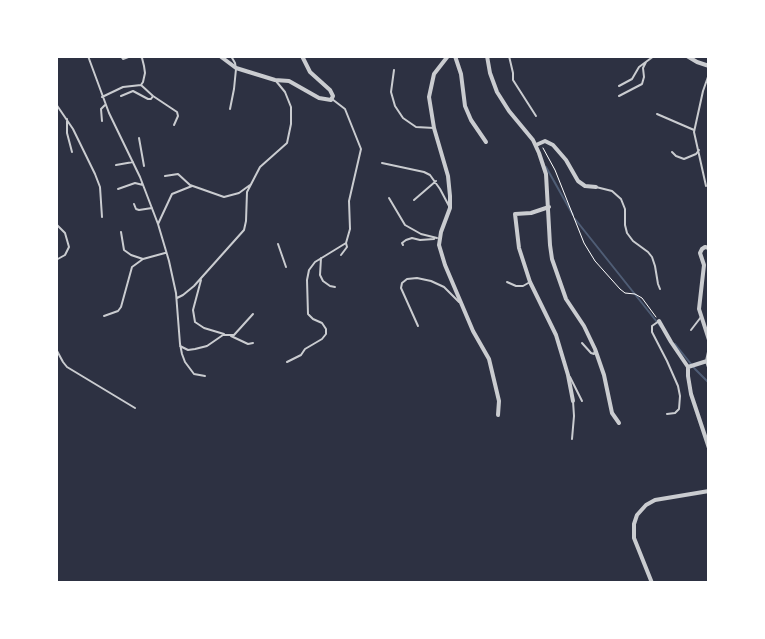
<!DOCTYPE html>
<html>
<head>
<meta charset="utf-8">
<style>
	body { margin:0 }
	#map { position:relative; width:765px; height:639px; overflow:hidden; background:#2d3142; font-family:Ubuntu,sans-serif }
	canvas { display:block }
	.frame { position:absolute; inset:0; border:58px solid #fff; pointer-events:none }
</style>
</head>
<body>
<div id="map">
<canvas width="765" height="639"></canvas>
<div class="frame"></div>
</div>
<script>
const g = document.querySelector('canvas').getContext('2d');
g.lineJoin = 'round';
function poly(rows) {
  const path = new Path2D();
  for (const r of rows) {
    path.moveTo(r[0], r[1]);
    for (let i = 2; i < r.length; i += 2) path.lineTo(r[i], r[i + 1]);
  }
  return path;
}
function stroke(path, color, width, dash) {
  g.strokeStyle = color;
  g.lineWidth = width;
  g.lineCap = dash ? 'butt' : 'round';
  g.setLineDash(dash || []);
  g.stroke(path);
}
stroke(poly([
	[546,167,573,215],
	[575,219,661,327],
	[675,344,695,369,709,383]
]), '#4f5d75', 2);
stroke(poly([
	[543,148,555,170,584,243,595,261,620,289,625,293,635,294,642,298,656,317]
]), '#fff', 1);
stroke(poly([
	[88,56,109,113,140,177,158,224,169,261,176,293,180,344,182,354,185,362,194,374,205,376],
	[121,56,123,59,131,56],
	[509,56,513,73,513,80,536,116],
	[394,70,391,92,395,106,403,118,416,127,434,128],
	[619,86,632,79,639,67,654,56],
	[121,96,133,91,148,99,151,99,153,96,141,85],
	[153,96,177,112,178,116,174,125],
	[619,96,642,84,644,77,643,68,646,62],
	[102,97,123,87,141,85,143,82,145,73,144,66,142,58,139,56],
	[56,104,73,129,95,174,100,187,102,217],
	[230,109,234,89,236,69,235,63,231,56],
	[657,114,694,130],
	[67,119,67,133,72,152],
	[102,121,101,109,105,105],
	[139,138,144,166],
	[672,152,676,156,684,159,696,154,699,150],
	[382,163,424,172,430,175,440,189,449,206],
	[116,165,133,162],
	[165,176,178,174,190,185,224,197,239,193,250,185],
	[706,186,694,132,703,91,709,74],
	[596,187,612,191,621,199,625,209,625,225,627,233,633,241,648,252,652,257,655,266,658,284,660,289],
	[118,189,135,183,143,185],
	[389,198,405,225,421,234,437,238],
	[414,200,436,181],
	[134,204,136,209,139,210,152,208],
	[56,224,65,233,69,247,65,255,56,260],
	[158,224,172,194,192,186],
	[121,232,124,250,131,255,143,259],
	[278,244,286,267],
	[403,245,402,243,406,240,412,238,420,240,434,239],
	[341,255,347,247,346,243],
	[321,258,320,275,323,281,330,286,335,287],
	[201,280,193,310,195,322,204,328,224,334],
	[507,282,516,286,523,286,530,282],
	[177,298,183,295,194,286,244,230,246,221,247,192,260,167,287,143,291,124,291,107,285,92,276,81],
	[104,316,118,311,121,307,132,267,143,259,165,253],
	[659,321,652,326,652,332,667,361,678,386,680,396,679,409,675,413,667,414],
	[418,326,401,288,402,283,407,279,417,278,431,281,444,287,459,302],
	[691,330,701,317],
	[231,336,248,344,253,343],
	[582,343,591,353,594,354,595,351],
	[180,346,188,350,195,349,207,346,223,335,234,335,253,314],
	[56,349,63,362,67,367,135,408],
	[287,362,301,355,305,349,322,339,326,334,326,329,322,323,313,319,308,314,307,280,309,270,315,262,346,243,350,229,349,201,361,149,345,109,332,99],
	[570,377,582,401],
	[572,439,574,416,573,401]
]), '#caccd0', 2);
stroke(poly([
	[220,56,236,68,275,80,289,81,319,98,331,100,333,96,330,90,310,72,302,56],
	[448,56,434,74,429,97,434,128,448,176,450,196,450,208,441,232,439,245,445,265,473,331,489,359,499,401,498,415],
	[455,56,461,74,465,106,471,120,486,142],
	[487,56,490,73,497,92,509,111,533,140,539,153,546,174,550,245,552,259,566,299,584,326,595,349,604,375,612,413,619,423],
	[687,56,697,62,709,66],
	[536,145,545,141,553,145,566,160,578,181,585,186,596,187],
	[549,207,531,213,515,214,519,248,530,282,556,335,568,375,573,401],
	[709,248,705,247,702,249,700,253,704,265,699,309,709,340],
	[659,321,671,342,688,367],
	[707,361,709,352],
	[709,367,707,361,688,367,688,376,691,394,709,448],
	[652,583,634,538,634,524,637,515,646,505,655,500,709,491]
]), '#caccd0', 4);
</script>
</body>
</html>
